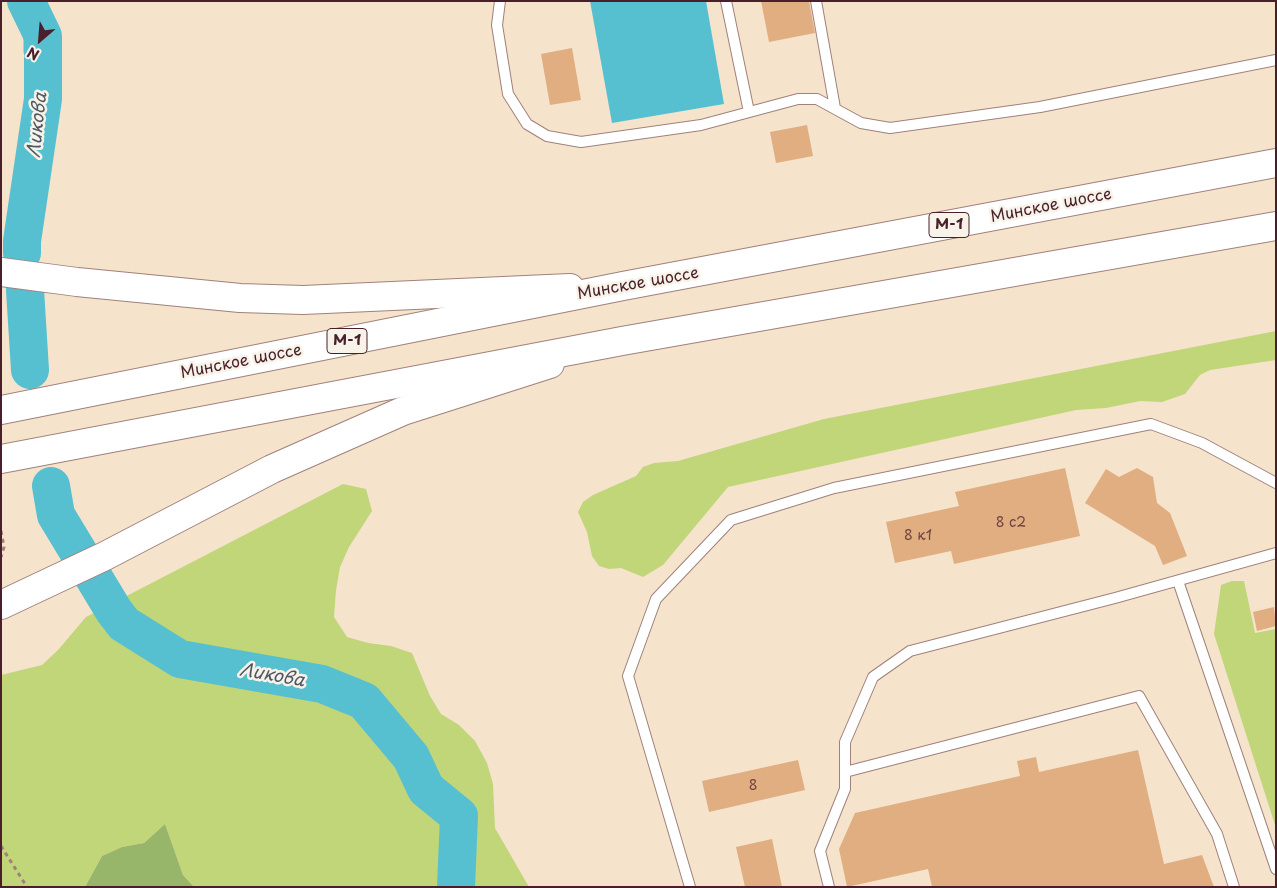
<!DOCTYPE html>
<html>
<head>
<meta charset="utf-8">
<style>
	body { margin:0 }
	#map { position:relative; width:1277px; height:888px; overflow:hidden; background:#f5e3cc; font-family:"Playpen Sans",sans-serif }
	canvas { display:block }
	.frame { position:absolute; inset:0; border:2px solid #4a1f2b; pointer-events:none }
	.north { position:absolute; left:15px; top:15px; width:50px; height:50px; -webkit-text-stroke:4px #f7f3e8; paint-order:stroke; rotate:207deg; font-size:14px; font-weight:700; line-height:20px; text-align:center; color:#4a1f2b }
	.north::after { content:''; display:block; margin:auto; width:18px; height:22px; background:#4a1f2b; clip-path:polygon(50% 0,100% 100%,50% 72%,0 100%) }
</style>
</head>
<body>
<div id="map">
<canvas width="1277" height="888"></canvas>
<div class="frame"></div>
<div class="north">N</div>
</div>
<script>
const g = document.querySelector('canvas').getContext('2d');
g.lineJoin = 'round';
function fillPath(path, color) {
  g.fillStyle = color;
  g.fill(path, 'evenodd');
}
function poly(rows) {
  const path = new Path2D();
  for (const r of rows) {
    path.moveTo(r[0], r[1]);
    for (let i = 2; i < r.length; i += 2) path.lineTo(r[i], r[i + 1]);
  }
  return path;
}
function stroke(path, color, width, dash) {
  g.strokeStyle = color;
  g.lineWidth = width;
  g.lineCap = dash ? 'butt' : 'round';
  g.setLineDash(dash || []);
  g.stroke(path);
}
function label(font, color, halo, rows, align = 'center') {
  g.font = font + ' "Playpen Sans",sans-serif';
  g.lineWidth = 5;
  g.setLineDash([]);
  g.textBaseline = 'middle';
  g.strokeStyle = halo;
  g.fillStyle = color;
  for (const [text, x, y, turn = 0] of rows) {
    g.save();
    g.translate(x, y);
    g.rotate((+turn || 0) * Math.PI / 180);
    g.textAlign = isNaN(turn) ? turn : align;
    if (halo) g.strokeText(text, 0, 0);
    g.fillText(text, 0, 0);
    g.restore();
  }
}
fillPath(poly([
	[23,35,54,38,56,95,52,157,33,243,13,238,32,126,33,83,23,51],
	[1276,331,1276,360,1210,370,1200,375,1185,394,1162,402,1140,401,1106,408,1076,410,728,487,663,565,643,577,621,568,609,569,599,566,592,556,587,532,578,512,583,502,593,495,636,476,643,467,654,463,678,461,824,419],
	[343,484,366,489,372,511,349,547,340,567,336,590,334,617,347,637,368,643,391,646,412,653,430,696,441,714,459,725,475,741,487,763,493,784,495,828,529,887,194,887,183,875,165,824,144,843,122,847,102,856,85,887,1,887,1,675,42,665,58,650,86,617],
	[1232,581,1244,581,1255,633,1276,629,1276,828,1214,634,1221,585]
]), '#c1d579');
fillPath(poly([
	[165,824,183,875,194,887,85,887,102,856,122,847,144,843]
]), '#98b669');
fillPath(poly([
	[590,1,706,1,724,104,612,123]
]), '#56c0d1');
stroke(poly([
	[22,253,22,241,43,99,43,36,26,1],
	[25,290,30,370],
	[51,486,56,515,114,611,124,624,180,659,322,684,364,701,411,757,426,789,459,816,456,887]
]), '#56c0d1', 38);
fillPath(poly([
	[761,1,809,1,815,33,769,42],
	[572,48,581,100,550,105,541,54],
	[807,125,813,156,776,163,770,132],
	[1065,468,1080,536,954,564,951,551,895,563,886,522,959,506,955,492],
	[1137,468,1153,477,1157,503,1170,513,1187,556,1163,565,1155,546,1085,503,1106,469,1119,477],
	[1274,607,1276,626,1257,631,1253,612],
	[1138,750,1164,864,1202,855,1214,887,932,887,928,869,847,887,839,849,855,813,1020,776,1017,761,1036,757,1039,772],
	[798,760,805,790,709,812,702,781],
	[772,839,782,887,745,887,736,847]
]), '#e0ae80');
const lane = poly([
	[500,1,497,25,508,94,527,124,547,136,581,142,701,125,798,99,817,99,861,123,890,128,1040,107,1276,60],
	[726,1,749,112],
	[816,1,835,108],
	[1178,581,1276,869],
	[845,772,1139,696,1217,834,1234,887],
	[690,887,628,676,656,599,731,520,834,488,1151,424,1202,443,1276,483],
	[829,887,820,851,845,789,845,742,873,677,910,651,1115,598,1276,553]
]);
const secondary = poly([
	[1,272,77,282,240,298,303,300,570,288],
	[1,605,105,556,272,469,403,411,550,364]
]);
const highway = poly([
	[1,410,623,286,1276,163],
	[1,459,622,341,1276,226]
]);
stroke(lane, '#a0817c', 12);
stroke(secondary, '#a0817c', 30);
stroke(highway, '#a0817c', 30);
stroke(poly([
	[1,531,4,547,1,557],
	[1,846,27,887]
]), '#a0817c', 3, [4, 4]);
stroke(lane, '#fff', 10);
stroke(secondary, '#fff', 28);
stroke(highway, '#fff', 28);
label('14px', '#704340', null, [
	["8 с2",1011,523],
	["8 к1",918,536],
	["8",753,786]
]);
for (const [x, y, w] of [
	[949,225,40],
	[347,341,40]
]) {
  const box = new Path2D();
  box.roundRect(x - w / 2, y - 12.5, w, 25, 4);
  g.fillStyle = '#f7f3e8';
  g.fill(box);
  stroke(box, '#4a1f2b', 1);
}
label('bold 15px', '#4a1f2b', null, [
	["М-1",949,225],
	["М-1",347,341]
]);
label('16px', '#4a1f2b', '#f7f3e8', [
	["Минское шоссе",1051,206,-11],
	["Минское шоссе",638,284,-10],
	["Минское шоссе",241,362,-11]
]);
label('italic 18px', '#4e5765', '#f7f3e8', [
	["Ликова",38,125,-84],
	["Ликова",272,676,10]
]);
</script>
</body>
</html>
